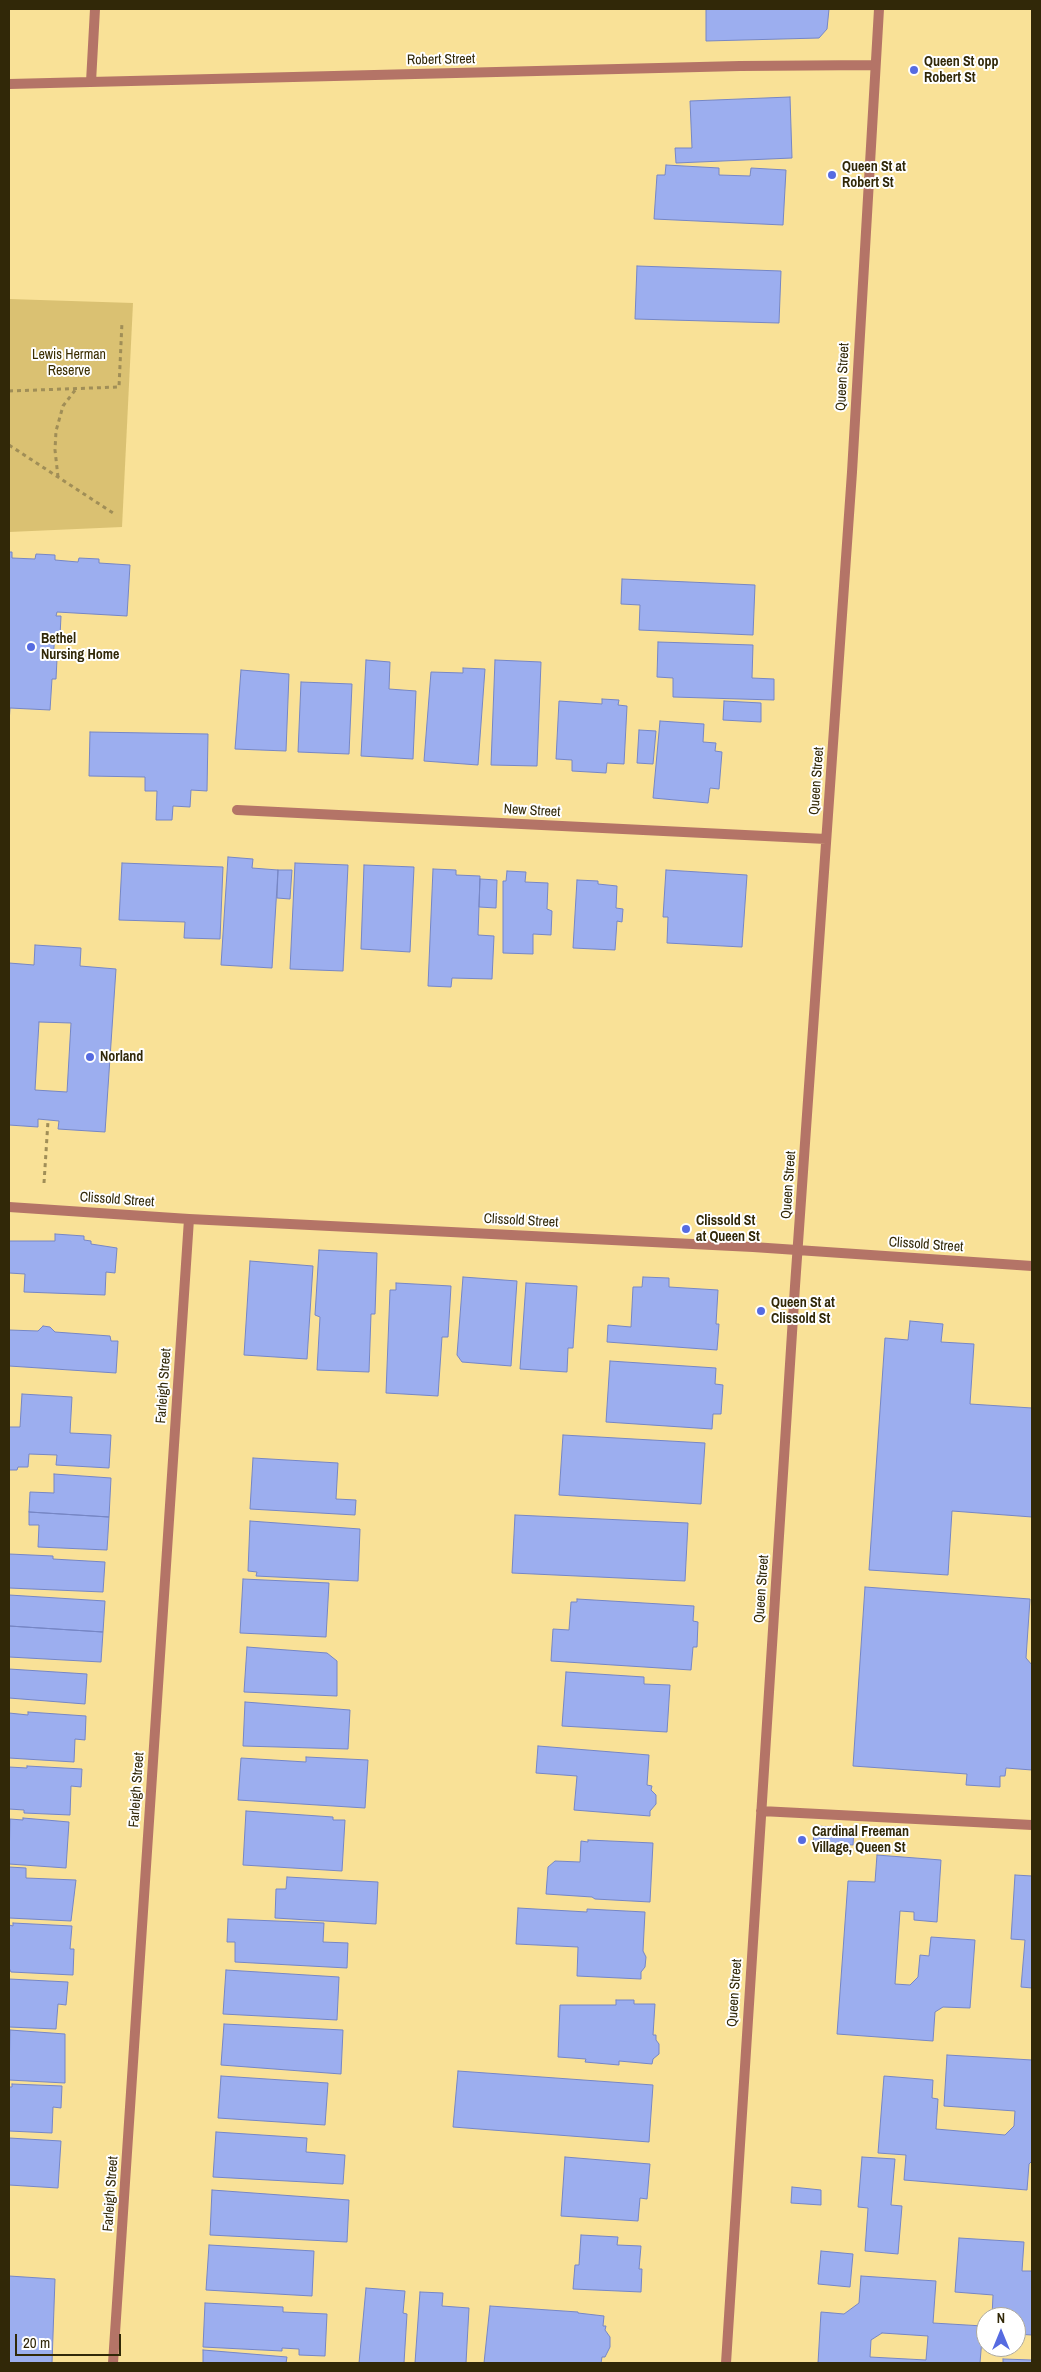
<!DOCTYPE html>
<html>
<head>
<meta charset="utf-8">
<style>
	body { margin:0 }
	#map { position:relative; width:1041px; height:2372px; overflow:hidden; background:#f9e197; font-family:"Archivo Narrow",sans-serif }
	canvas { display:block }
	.frame { position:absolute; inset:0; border:10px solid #312808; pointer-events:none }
	.north { position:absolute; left:976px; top:2307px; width:50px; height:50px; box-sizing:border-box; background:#fff; border:1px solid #ada99c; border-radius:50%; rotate:0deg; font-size:14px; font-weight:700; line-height:20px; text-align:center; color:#312808 }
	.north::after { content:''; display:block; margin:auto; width:18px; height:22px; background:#566be1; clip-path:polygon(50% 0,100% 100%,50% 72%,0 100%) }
	.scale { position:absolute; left:15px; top:2334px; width:106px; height:22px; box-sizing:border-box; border:2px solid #312808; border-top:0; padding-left:6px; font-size:15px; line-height:18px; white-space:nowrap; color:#312808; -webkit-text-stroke:4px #fff; paint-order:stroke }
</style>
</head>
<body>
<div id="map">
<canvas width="1041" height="2372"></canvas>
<div class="frame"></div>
<div class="north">N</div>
<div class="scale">20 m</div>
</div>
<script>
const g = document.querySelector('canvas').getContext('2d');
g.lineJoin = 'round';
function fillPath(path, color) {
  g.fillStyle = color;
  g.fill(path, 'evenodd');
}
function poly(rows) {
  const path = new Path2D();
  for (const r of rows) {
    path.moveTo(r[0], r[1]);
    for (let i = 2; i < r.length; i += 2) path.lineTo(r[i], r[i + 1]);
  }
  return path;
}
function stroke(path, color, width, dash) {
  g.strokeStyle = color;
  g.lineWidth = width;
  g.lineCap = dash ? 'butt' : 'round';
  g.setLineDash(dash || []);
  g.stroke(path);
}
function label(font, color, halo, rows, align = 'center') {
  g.font = font + ' "Archivo Narrow",sans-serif';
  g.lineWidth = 4;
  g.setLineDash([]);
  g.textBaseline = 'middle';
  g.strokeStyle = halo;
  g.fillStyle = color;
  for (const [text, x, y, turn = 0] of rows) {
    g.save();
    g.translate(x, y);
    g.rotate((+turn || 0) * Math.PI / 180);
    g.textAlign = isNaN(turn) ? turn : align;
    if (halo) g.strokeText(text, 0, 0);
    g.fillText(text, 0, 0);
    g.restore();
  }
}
fillPath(poly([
	[9,299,133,303,122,527,9,532]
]), '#dac172');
const building = poly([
	[706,9,829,9,827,29,819,38,706,41,706,9],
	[790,97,792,158,676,163,675,148,692,148,690,101,790,97],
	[666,165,719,168,719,175,750,176,751,168,786,170,783,225,654,219,657,175,665,175,666,165],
	[637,266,781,271,779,323,635,319,637,266],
	[9,552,12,552,12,558,35,559,36,554,55,555,55,560,78,562,79,558,99,559,99,563,130,565,127,616,57,612,56,616,61,616,60,636,55,635,53,659,57,659,56,679,52,679,50,710,10,708,9,723,9,552],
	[622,579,755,585,753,635,639,630,640,605,621,604,622,579],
	[658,642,753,645,752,678,774,679,774,700,673,697,673,678,657,677,658,642],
	[366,660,390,662,389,689,416,691,413,759,361,756,366,660],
	[495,660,541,662,537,766,491,765,495,660],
	[463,668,485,669,478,765,424,761,431,672,463,673,463,668],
	[241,670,289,674,286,751,235,749,241,670],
	[301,682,352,684,349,754,298,752,301,682],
	[602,699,619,700,618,705,627,706,624,764,607,763,606,773,572,771,572,760,556,759,559,701,602,704,602,699],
	[724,701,761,703,761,722,723,720,724,701],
	[660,721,704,724,703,742,716,743,715,751,722,752,719,789,710,788,708,803,653,798,660,721],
	[639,730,656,731,653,764,637,763,639,730],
	[90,732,208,734,207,791,191,790,190,807,173,806,172,820,156,820,157,791,145,791,145,777,89,776,90,732],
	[228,857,253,859,252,868,278,870,272,968,221,965,228,857],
	[122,863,223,867,220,939,184,938,185,922,119,920,122,863],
	[295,863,348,865,343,971,290,969,295,863],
	[364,865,414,867,410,952,361,949,364,865],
	[433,869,456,870,456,875,480,876,478,935,494,936,492,979,452,978,451,987,428,986,433,869],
	[278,870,292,870,290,899,277,898,278,870],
	[666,870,747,875,742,947,667,943,668,917,663,917,666,870],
	[507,871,526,872,525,882,548,883,547,909,552,911,551,935,533,934,533,954,503,953,503,881,506,881,507,871],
	[480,879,497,880,496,908,479,907,480,879],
	[577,880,598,881,598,884,617,886,616,908,623,909,622,922,617,921,615,950,573,948,577,880],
	[35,945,81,948,80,966,116,969,105,1132,58,1129,59,1121,38,1119,38,1127,9,1125,9,963,34,965,35,945],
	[39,1022,71,1023,67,1092,35,1090,39,1022],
	[55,1234,84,1236,84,1240,91,1241,91,1244,117,1248,115,1273,106,1272,105,1295,24,1292,25,1274,9,1273,9,1241,55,1241,55,1234],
	[319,1250,377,1253,375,1314,371,1314,369,1372,317,1370,320,1317,315,1315,319,1250],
	[250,1261,313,1266,307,1359,244,1355,250,1261],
	[463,1277,517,1281,511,1366,462,1362,457,1355,463,1277],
	[643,1277,669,1278,669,1287,718,1290,716,1324,719,1324,717,1350,607,1342,608,1325,631,1327,633,1287,642,1287,643,1277],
	[396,1283,451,1286,448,1337,442,1337,438,1396,386,1393,390,1290,396,1290,396,1283],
	[526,1283,577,1286,573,1348,568,1348,567,1372,520,1369,526,1283],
	[910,1321,943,1324,941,1342,974,1344,970,1404,1032,1408,1032,1517,952,1511,948,1575,869,1570,885,1338,908,1340,910,1321],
	[43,1326,50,1327,55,1332,110,1336,111,1341,118,1341,116,1373,9,1366,9,1330,38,1331,43,1326],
	[610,1361,716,1368,715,1384,723,1385,721,1414,713,1414,712,1429,606,1422,610,1361],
	[22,1394,72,1397,70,1433,111,1435,109,1468,56,1465,57,1455,29,1454,28,1467,18,1467,17,1470,9,1470,9,1427,20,1427,22,1394],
	[563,1435,705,1443,701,1504,559,1495,563,1435],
	[253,1458,338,1463,336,1499,356,1500,355,1515,250,1509,253,1458],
	[54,1474,111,1478,109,1517,29,1512,30,1492,54,1493,54,1474],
	[29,1512,109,1517,107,1550,38,1547,39,1525,29,1525,29,1512],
	[515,1515,688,1523,685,1581,512,1573,515,1515],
	[250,1521,360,1529,358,1581,256,1576,257,1572,248,1571,250,1521],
	[9,1554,53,1556,53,1559,105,1562,103,1592,9,1588,9,1554],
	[243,1579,329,1583,326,1637,240,1633,243,1579],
	[865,1587,1030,1599,1026,1658,1032,1665,1032,1770,1006,1768,1005,1776,1000,1776,1000,1787,966,1785,967,1774,853,1766,865,1587],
	[9,1595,105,1601,103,1632,9,1626,9,1595],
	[577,1599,694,1606,693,1621,698,1622,697,1647,693,1647,691,1670,551,1661,553,1629,569,1630,571,1602,577,1602,577,1599],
	[9,1626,103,1632,101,1662,9,1657,9,1626],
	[247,1647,327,1653,337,1661,337,1696,244,1692,247,1647],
	[9,1669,87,1674,85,1704,9,1698,9,1669],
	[566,1672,644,1677,644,1684,670,1685,667,1732,562,1726,566,1672],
	[245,1702,350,1710,348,1749,243,1746,245,1702],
	[28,1712,86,1716,85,1740,75,1739,74,1762,9,1758,9,1713,28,1715,28,1712],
	[538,1746,649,1755,647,1785,652,1786,651,1790,656,1795,656,1804,650,1811,650,1816,574,1810,577,1776,536,1773,538,1746],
	[306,1757,368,1760,365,1808,238,1800,241,1758,306,1762,306,1757],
	[27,1766,82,1769,81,1787,71,1786,70,1815,24,1813,24,1810,9,1809,9,1767,27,1768,27,1766],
	[246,1811,333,1817,333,1820,345,1820,342,1871,243,1865,246,1811],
	[23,1818,69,1822,66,1868,9,1864,10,1819,23,1820,23,1818],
	[814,1826,854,1828,853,1845,837,1844,836,1853,813,1851,814,1826],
	[588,1840,653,1843,650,1902,595,1899,592,1897,546,1894,548,1867,555,1861,580,1862,581,1841,588,1842,588,1840],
	[877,1855,941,1860,937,1922,914,1920,914,1912,900,1911,895,1984,910,1985,918,1977,920,1955,929,1956,931,1937,975,1940,970,2008,943,2007,935,2012,933,2041,837,2034,848,1881,875,1882,877,1855],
	[9,1867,26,1868,26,1878,76,1880,71,1921,9,1918,9,1867],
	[1015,1875,1032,1876,1032,1988,1021,1987,1025,1940,1011,1939,1015,1875],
	[287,1877,378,1882,376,1924,275,1918,276,1889,286,1889,287,1877],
	[518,1908,587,1912,587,1909,645,1912,643,1951,646,1957,645,1967,641,1972,641,1979,577,1976,578,1947,516,1944,518,1908],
	[228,1919,324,1923,323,1942,348,1943,347,1968,235,1962,235,1942,227,1942,228,1919],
	[13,1923,72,1926,70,1949,74,1949,73,1975,11,1972,9,1968,9,1925,13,1926,13,1923],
	[226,1970,339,1977,337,2020,223,2014,226,1970],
	[9,1979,68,1982,66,2005,58,2004,56,2029,9,2027,9,1979],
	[616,2000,634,2000,634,2004,655,2004,653,2035,656,2035,656,2040,659,2044,659,2054,653,2059,652,2064,619,2061,619,2065,585,2062,586,2059,558,2057,560,2005,616,2005,616,2000],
	[224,2024,343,2030,341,2074,221,2065,224,2024],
	[10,2030,65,2034,65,2083,9,2080,10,2030],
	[947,2055,1032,2060,1032,2161,1029,2164,1027,2190,904,2180,906,2155,878,2153,884,2076,933,2080,932,2098,938,2099,936,2129,1005,2135,1014,2126,1015,2111,944,2106,947,2055],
	[458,2071,653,2085,649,2142,453,2127,458,2071],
	[221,2076,328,2083,325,2125,218,2118,221,2076],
	[12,2084,62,2086,61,2108,53,2107,52,2133,9,2131,9,2087,12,2087,12,2084],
	[216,2132,307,2138,306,2152,345,2155,343,2184,213,2177,216,2132],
	[9,2138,61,2141,58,2188,9,2185,9,2138],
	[565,2157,650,2164,647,2199,640,2198,638,2221,561,2216,565,2157],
	[862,2157,895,2159,891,2205,902,2206,898,2254,865,2251,868,2208,858,2207,862,2157],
	[792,2187,821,2190,821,2205,791,2203,792,2187],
	[212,2190,349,2200,347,2242,210,2235,212,2190],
	[581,2235,618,2237,617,2245,641,2246,639,2269,642,2269,641,2292,573,2289,575,2265,579,2265,581,2235],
	[959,2238,1024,2242,1022,2271,1032,2271,1032,2335,1016,2334,1016,2317,992,2317,993,2295,955,2292,959,2238],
	[209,2245,314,2251,312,2296,206,2290,209,2245],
	[821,2251,853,2254,850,2287,818,2284,821,2251],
	[9,2276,55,2279,52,2363,9,2363,9,2276],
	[861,2276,936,2281,933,2323,983,2326,980,2363,818,2363,821,2312,844,2314,859,2303,861,2276],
	[882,2333,928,2336,926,2360,870,2357,871,2340,882,2333],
	[366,2288,405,2291,403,2313,407,2314,404,2363,359,2363,366,2288],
	[420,2292,443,2293,442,2306,469,2308,466,2363,415,2363,420,2292],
	[205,2303,283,2307,283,2312,327,2314,325,2356,299,2355,299,2349,282,2348,282,2351,203,2347,205,2303],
	[490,2306,578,2312,578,2313,604,2316,603,2326,606,2326,605,2330,610,2337,610,2347,605,2357,602,2357,601,2363,484,2363,490,2306],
	[203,2350,287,2357,286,2363,203,2363,203,2350],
	[1003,2359,1032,2360,1032,2363,1003,2363,1003,2359]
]);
fillPath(building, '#9caeef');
stroke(building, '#7686c5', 1);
stroke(poly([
	[9,391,119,387,122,322],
	[9,445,113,513],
	[58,477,55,450,56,431,63,406,76,389],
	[44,1183,48,1121]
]), '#a08e57', 3, [4, 4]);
stroke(poly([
	[91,82,95,9],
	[9,84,740,66,874,65],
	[237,810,826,839],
	[9,1207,189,1219,753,1247,1032,1266],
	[761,1811,1032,1825],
	[113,2363,189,1219],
	[726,2363,795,1286,852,472,879,9]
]), '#b47467', 10);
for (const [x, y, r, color] of [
	[914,70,5,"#566be1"],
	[832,175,5,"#566be1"],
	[31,647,5,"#566be1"],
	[90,1057,5,"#566be1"],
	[686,1229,5,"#566be1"],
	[761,1311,5,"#566be1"],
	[802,1840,5,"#566be1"]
]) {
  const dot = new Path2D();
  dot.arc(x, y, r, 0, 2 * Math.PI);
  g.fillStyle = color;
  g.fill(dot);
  stroke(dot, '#fff', 2);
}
label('14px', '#312808', '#fff', [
	["Robert Street",441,60,-1],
	["Queen Street",843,377,-87],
	["Queen Street",817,781,-86],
	["New Street",532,811,3],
	["Queen Street",789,1185,-86],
	["Clissold Street",117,1200,4],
	["Clissold Street",521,1221,3],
	["Clissold Street",926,1245,4],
	["Farleigh Street",164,1386,-86],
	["Queen Street",762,1589,-86],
	["Farleigh Street",137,1790,-86],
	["Queen Street",735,1993,-86],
	["Farleigh Street",111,2194,-86]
]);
label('bold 14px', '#312808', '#fff', [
	["Queen St opp",924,62],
	["Robert St",924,78],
	["Queen St at",842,167],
	["Robert St",842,183],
	["Bethel",41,639],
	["Nursing Home",41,655],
	["Norland",100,1057],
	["Clissold St",696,1221],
	["at Queen St",696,1237],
	["Queen St at",771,1303],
	["Clissold St",771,1319],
	["Cardinal Freeman",812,1832],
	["Village, Queen St",812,1848]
], 'left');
label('14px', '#3a2d00', '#fff', [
	["Lewis Herman",69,355],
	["Reserve",69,371]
]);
</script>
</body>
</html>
